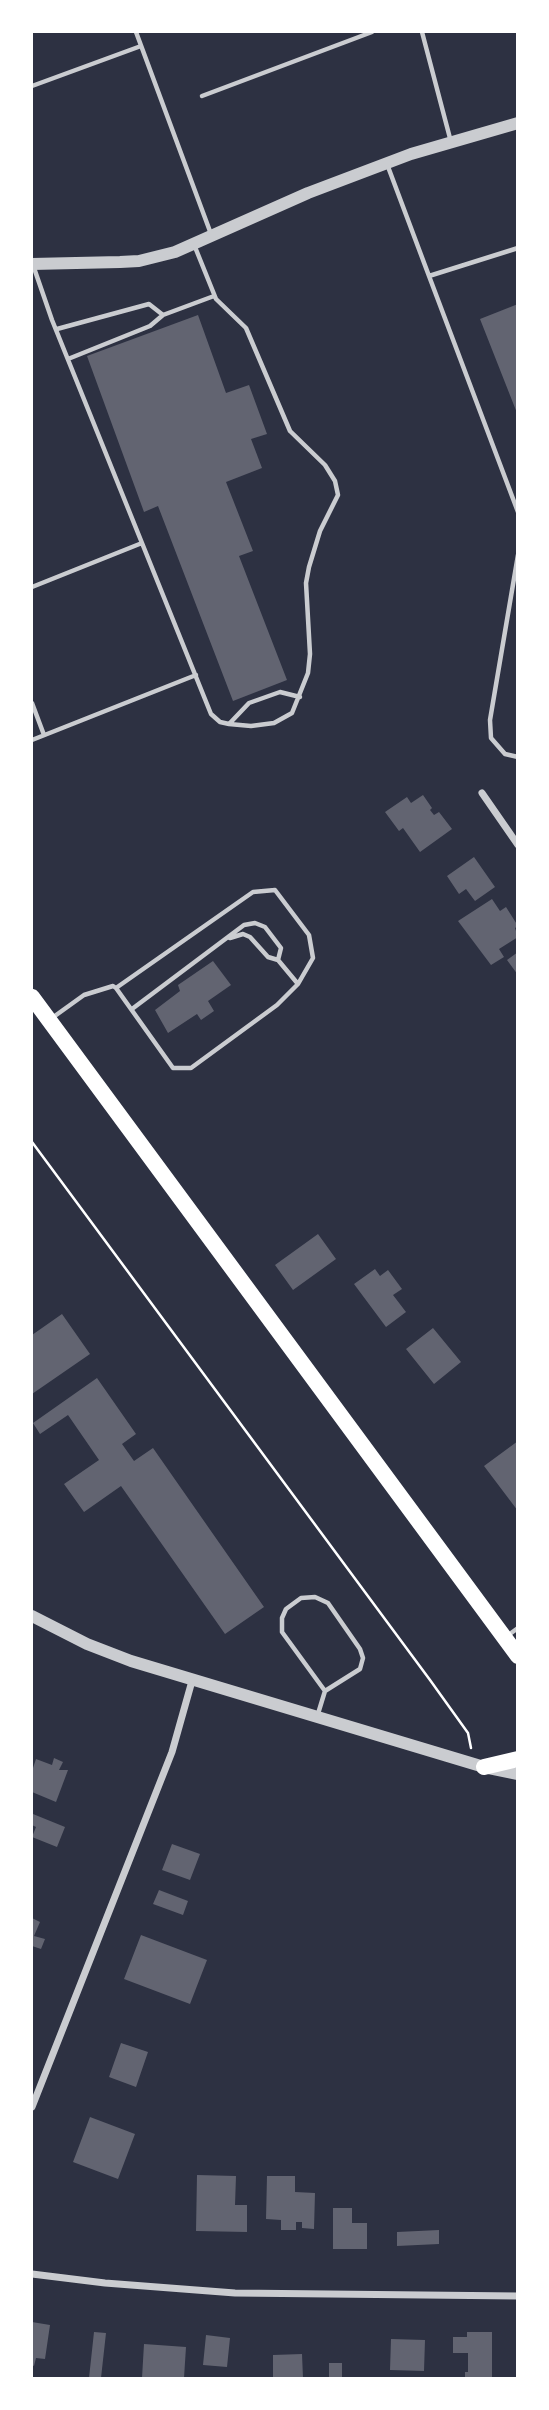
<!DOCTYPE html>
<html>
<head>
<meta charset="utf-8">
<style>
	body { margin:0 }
	#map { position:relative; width:549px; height:2410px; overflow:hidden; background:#2d3142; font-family:"Public Sans",sans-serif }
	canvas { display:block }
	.frame { position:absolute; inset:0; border:33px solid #fff; pointer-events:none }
</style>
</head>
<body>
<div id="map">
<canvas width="549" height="2410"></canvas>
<div class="frame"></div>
</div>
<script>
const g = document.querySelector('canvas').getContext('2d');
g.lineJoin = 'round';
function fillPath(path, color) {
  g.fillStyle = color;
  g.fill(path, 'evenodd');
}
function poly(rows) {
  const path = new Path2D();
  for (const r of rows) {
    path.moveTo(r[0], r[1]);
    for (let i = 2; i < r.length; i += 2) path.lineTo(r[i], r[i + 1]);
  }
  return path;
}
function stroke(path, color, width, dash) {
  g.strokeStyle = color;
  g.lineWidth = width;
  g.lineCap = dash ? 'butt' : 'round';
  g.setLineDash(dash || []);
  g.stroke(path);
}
fillPath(poly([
	[518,304,518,413,517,413,480,319],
	[198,315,226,393,249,385,267,434,251,439,262,468,226,482,253,551,239,556,287,680,233,701,158,506,144,512,87,356],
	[423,795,432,808,430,810,434,815,439,812,452,829,420,852,403,828,399,831,385,812,407,797,411,803],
	[474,857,495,887,475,901,466,889,459,894,447,876],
	[492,899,500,911,506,907,518,926,515,928,518,937,499,949,504,957,491,965,458,921],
	[518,952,518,975,507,960],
	[213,961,231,985,208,1001,214,1011,201,1020,197,1014,168,1033,155,1010,180,991,178,985],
	[318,1234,336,1259,293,1290,275,1265],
	[375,1269,380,1276,388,1270,402,1289,393,1295,406,1312,386,1327,354,1284],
	[62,1314,90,1354,32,1394,32,1335],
	[433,1328,461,1362,434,1384,406,1349],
	[97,1378,136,1434,122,1444,134,1461,153,1448,264,1607,225,1634,121,1486,84,1512,64,1484,99,1460,68,1415,40,1434,33,1423],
	[518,1441,518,1511,484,1466],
	[54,1758,63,1762,59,1770,68,1770,56,1802,32,1792,32,1771,36,1759,52,1765],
	[33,1814,65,1827,57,1847,32,1837,36,1827,32,1825],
	[172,1844,200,1854,190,1880,162,1870],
	[159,1890,188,1901,183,1915,153,1904],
	[32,1918,40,1922,34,1936,45,1939,41,1949,32,1946],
	[141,1935,207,1960,190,2004,124,1979],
	[121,2043,148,2052,136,2087,109,2077],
	[90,2117,135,2134,118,2179,73,2162],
	[197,2175,236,2176,235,2205,247,2205,247,2232,196,2231],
	[267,2176,295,2176,295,2192,315,2193,314,2229,302,2228,302,2222,296,2222,296,2230,281,2230,281,2220,266,2219],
	[333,2208,352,2208,352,2223,367,2223,367,2249,333,2249],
	[439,2230,439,2244,397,2246,397,2232],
	[32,2322,50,2325,45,2359,36,2358,34,2366,32,2365],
	[94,2332,106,2333,101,2378,89,2378],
	[467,2332,492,2332,492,2378,465,2378,465,2372,468,2372,468,2353,453,2353,453,2337,467,2337],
	[206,2335,230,2338,227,2367,203,2365],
	[391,2339,425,2340,424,2371,390,2370],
	[144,2344,186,2347,184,2378,142,2378],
	[302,2354,303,2378,273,2378,273,2355],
	[329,2363,342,2363,342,2378,329,2378]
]), '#626471');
stroke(poly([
	[32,1142,430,1680,468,1733,471,1748]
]), '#fff', 2.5);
stroke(poly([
	[136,32,211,234],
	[422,32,451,142],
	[32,86,141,46],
	[202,96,372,32],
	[387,164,429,276,518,248],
	[33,265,52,320,211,714,220,722,229,724,251,726,274,723,292,713,308,673,310,654,306,583,309,567,320,531,338,495,335,481,325,465,290,431,246,328,216,299,195,247],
	[429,276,518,512],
	[57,329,149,304,163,315,214,296],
	[68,359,150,326,163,315],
	[518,555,490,720,491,738,505,754,518,757],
	[32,587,142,543],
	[32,703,44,735],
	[230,723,249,703,280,692,300,697],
	[32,740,196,675],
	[230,938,243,934,250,937,268,957,278,960],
	[132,1009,244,925,255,923,265,927,281,948,278,960,298,984],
	[52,1018,84,995,113,986,116,988,253,892,275,890,309,935,313,958,298,984,277,1005,191,1068,173,1068,116,988],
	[507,1636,518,1628],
	[317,1717,325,1691,360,1669,363,1658,360,1649,328,1603,315,1597,301,1598,286,1609,282,1618,282,1632,325,1691]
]), '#caccd0', 4.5);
stroke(poly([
	[482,793,518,845],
	[32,2107,172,1752,192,1681],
	[32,2274,105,2283,235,2293,518,2296]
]), '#caccd0', 7);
stroke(poly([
	[32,264,120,262,139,261,175,252,308,193,411,154,518,123],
	[32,1616,87,1644,131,1661,484,1767,518,1774]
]), '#caccd0', 12);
stroke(poly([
	[32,997,518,1656],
	[484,1767,518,1759]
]), '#fff', 16);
</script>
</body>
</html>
